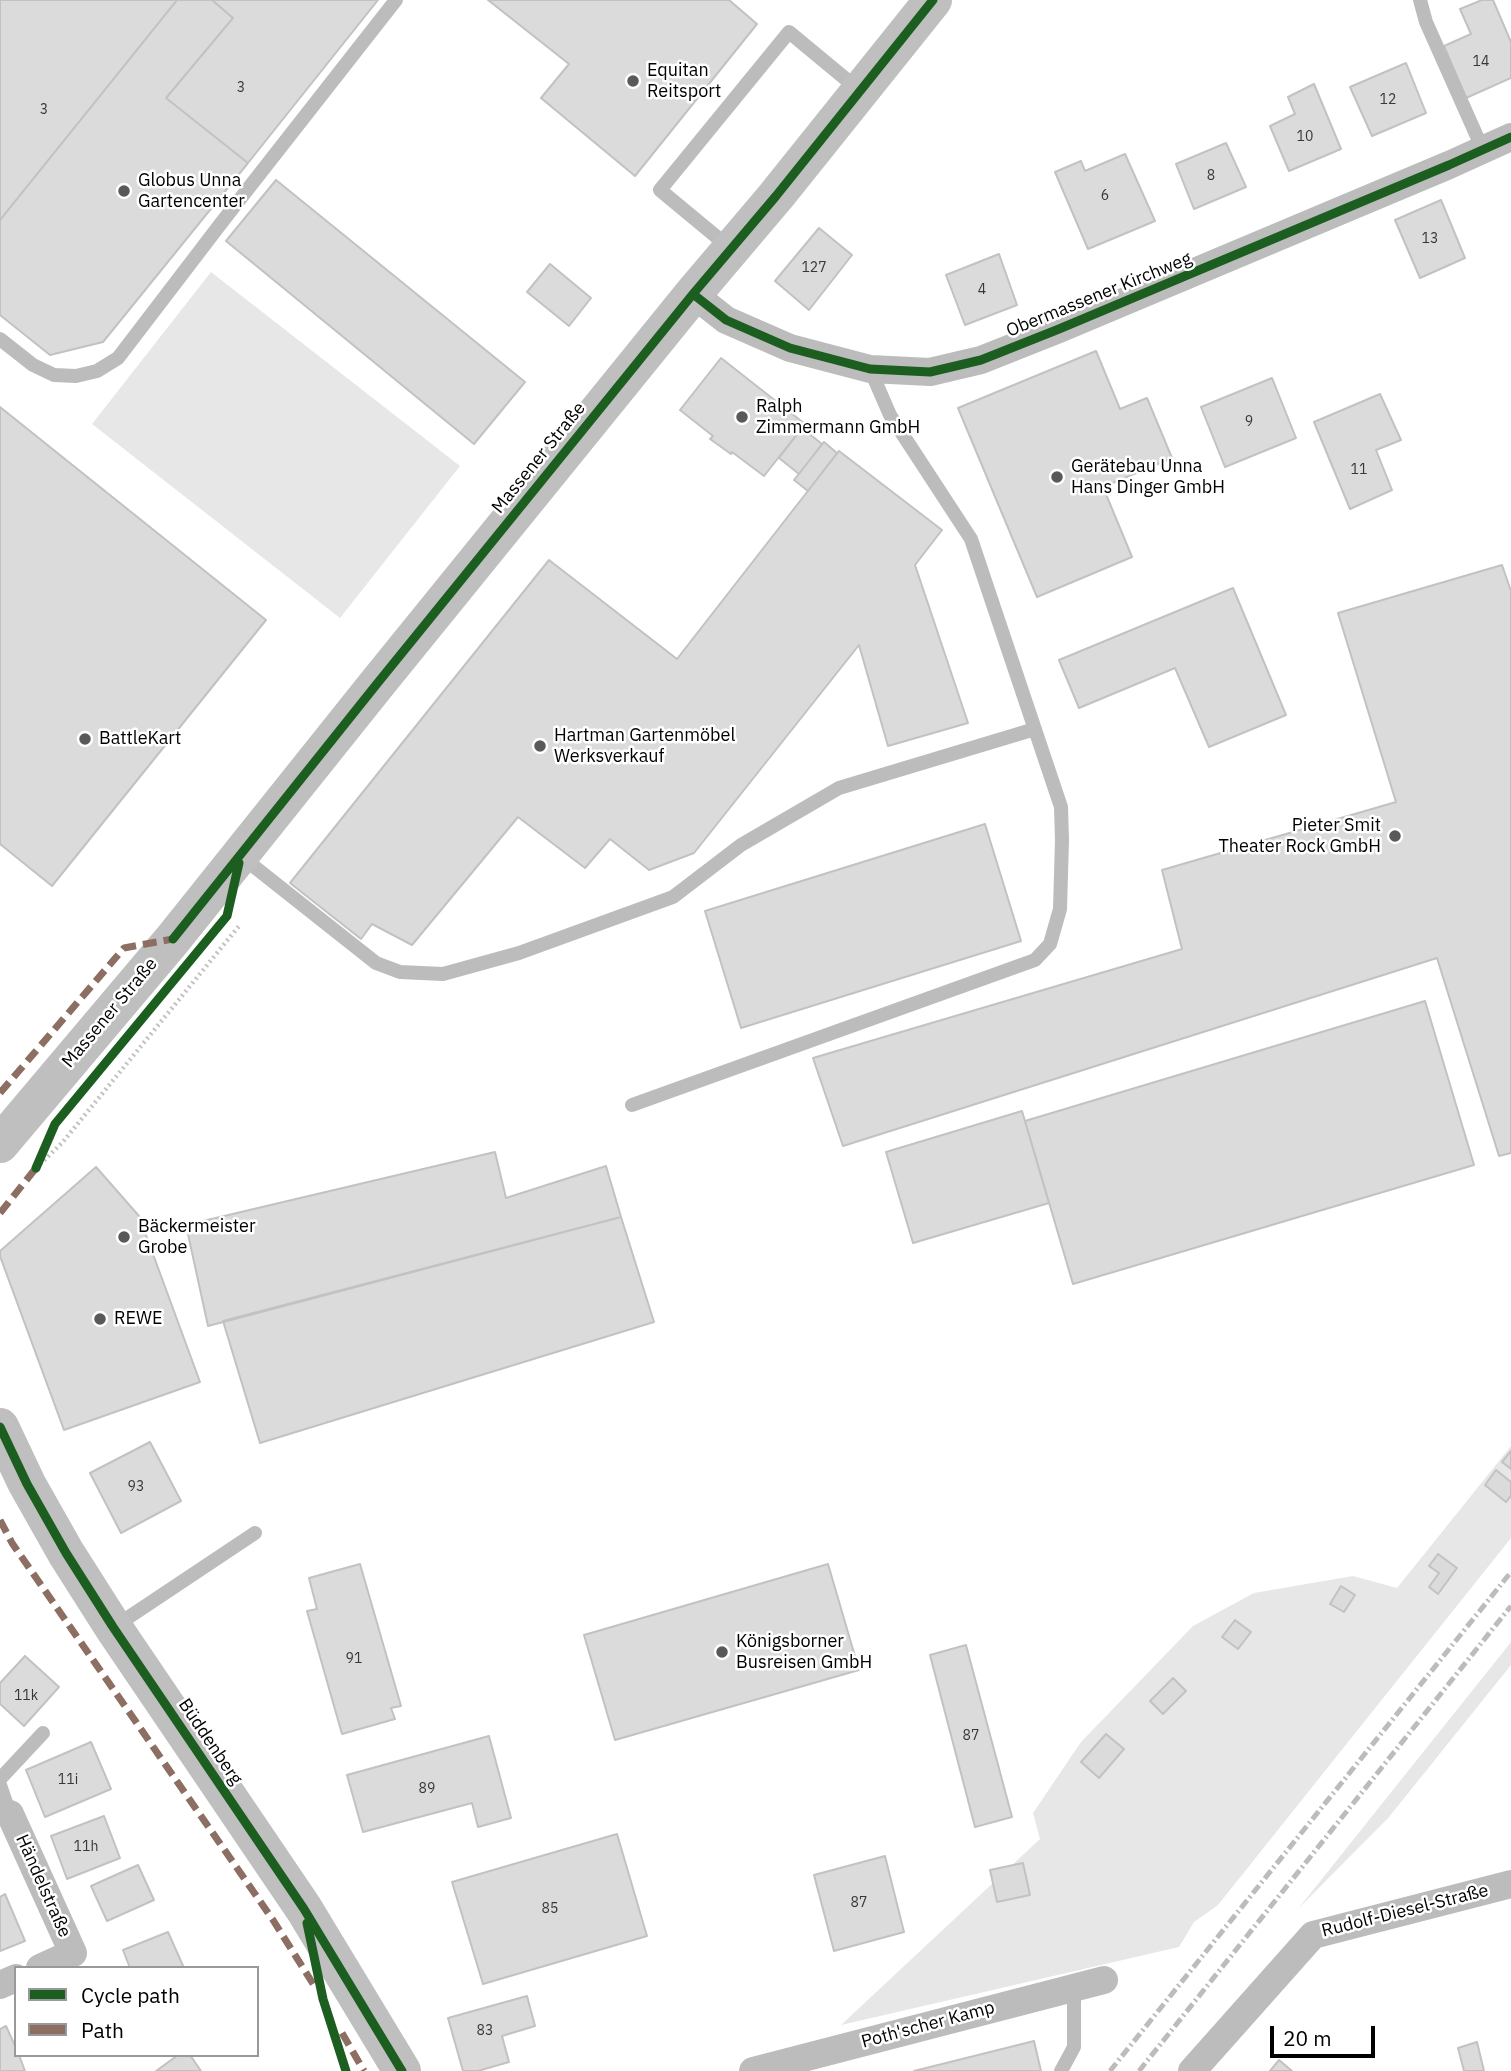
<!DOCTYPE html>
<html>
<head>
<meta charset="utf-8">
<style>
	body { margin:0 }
	#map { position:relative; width:1511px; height:2071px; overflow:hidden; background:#fff; font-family:"IBM Plex Sans",sans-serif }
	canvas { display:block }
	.legend { position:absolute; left:14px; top:1966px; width:245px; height:91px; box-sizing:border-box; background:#fff; border:2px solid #999; margin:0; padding:9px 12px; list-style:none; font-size:21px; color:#000 }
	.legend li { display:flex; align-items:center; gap:14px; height:35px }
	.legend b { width:35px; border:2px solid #999 }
	.scale { position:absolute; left:1270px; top:2026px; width:105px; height:32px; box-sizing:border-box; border:4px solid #000; border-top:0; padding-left:9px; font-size:21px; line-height:24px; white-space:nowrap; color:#000; -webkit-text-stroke:5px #fff; paint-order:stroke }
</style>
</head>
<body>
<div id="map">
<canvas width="1511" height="2071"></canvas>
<ul class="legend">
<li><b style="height:9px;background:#1b5e20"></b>Cycle path</li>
<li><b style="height:9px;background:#8d6e63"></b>Path</li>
</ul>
<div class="scale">20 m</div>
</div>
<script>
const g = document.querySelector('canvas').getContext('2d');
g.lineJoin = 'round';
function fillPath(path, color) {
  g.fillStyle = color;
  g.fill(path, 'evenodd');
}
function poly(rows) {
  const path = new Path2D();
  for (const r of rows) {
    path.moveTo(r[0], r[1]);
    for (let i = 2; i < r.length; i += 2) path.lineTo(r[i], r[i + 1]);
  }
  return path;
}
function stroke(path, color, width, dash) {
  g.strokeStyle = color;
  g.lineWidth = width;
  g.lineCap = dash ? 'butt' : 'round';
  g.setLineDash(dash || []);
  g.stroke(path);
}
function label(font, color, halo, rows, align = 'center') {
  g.font = font + ' "IBM Plex Sans",sans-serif';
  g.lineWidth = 5;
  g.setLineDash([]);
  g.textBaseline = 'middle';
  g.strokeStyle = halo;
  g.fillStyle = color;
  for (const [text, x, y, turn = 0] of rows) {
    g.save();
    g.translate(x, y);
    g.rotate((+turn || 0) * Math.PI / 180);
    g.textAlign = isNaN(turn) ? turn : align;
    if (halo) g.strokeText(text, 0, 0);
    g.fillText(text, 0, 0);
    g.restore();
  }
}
fillPath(poly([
	[211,272,460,466,340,618,92,424],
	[1511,1446,1511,1538,1218,1905,1194,1922,1179,1947,841,2025,1040,1839,1033,1813,1081,1742,1193,1626,1254,1593,1353,1576,1397,1588],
	[1511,1642,1511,1665,1389,1817,1298,1909]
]), '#e7e7e7');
const building = poly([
	[0,0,177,0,0,220,0,0],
	[177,0,212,0,233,18,166,98,248,163,103,342,50,355,0,315,0,220,177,0],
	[212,0,378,0,248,163,166,98,233,18,212,0],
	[488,0,729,0,757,24,635,176,541,98,569,64,488,0],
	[1482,0,1493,0,1511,42,1511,78,1466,98,1444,46,1471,34,1460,9,1482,0],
	[1406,63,1426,113,1372,136,1350,87,1406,63],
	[1314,84,1341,149,1289,171,1270,126,1295,114,1288,97,1314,84],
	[1226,143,1246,187,1194,209,1176,164,1226,143],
	[1125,154,1155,221,1088,249,1055,172,1081,161,1085,171,1125,154],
	[276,180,525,382,474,444,226,241,276,180],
	[1441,200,1465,258,1420,278,1395,220,1441,200],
	[819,228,852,255,809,310,775,281,819,228],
	[999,254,1017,305,965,325,946,275,999,254],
	[550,264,591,298,569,326,527,292,550,264],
	[1096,351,1120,409,1147,398,1172,458,1103,487,1132,557,1037,597,958,408,1096,351],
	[721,358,805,424,764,476,732,452,731,454,710,439,713,436,680,410,721,358],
	[1272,378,1296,438,1225,467,1201,407,1272,378],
	[1380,394,1401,440,1376,450,1392,490,1350,509,1314,422,1380,394],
	[0,407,266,620,52,886,0,844,0,407],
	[802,428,822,444,799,474,779,458,802,428],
	[824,442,837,453,808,491,794,480,824,442],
	[839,451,942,530,915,565,968,723,888,746,859,645,694,853,649,870,610,839,585,868,518,817,412,945,372,924,361,939,290,883,549,560,677,659,839,451],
	[1502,565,1511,591,1511,1153,1499,1156,1437,958,843,1146,813,1058,1182,949,1162,870,1396,802,1338,613,1502,565],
	[1233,588,1286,715,1209,747,1175,668,1079,708,1059,660,1233,588],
	[985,824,1021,941,741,1028,705,911,985,824],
	[1425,1001,1474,1165,1073,1284,1025,1121,1425,1001],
	[1022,1111,1049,1203,913,1243,886,1152,1022,1111],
	[495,1152,506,1198,606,1166,621,1217,208,1326,186,1225,495,1152],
	[96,1167,139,1216,200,1382,64,1430,0,1256,0,1251,96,1167],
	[621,1217,654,1322,260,1443,223,1321,621,1217],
	[150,1442,181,1501,121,1533,90,1473,150,1442],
	[1511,1451,1511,1469,1502,1462,1511,1451],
	[1496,1470,1511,1482,1511,1496,1506,1502,1485,1485,1496,1470],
	[1438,1554,1457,1568,1438,1594,1429,1587,1439,1573,1429,1566,1438,1554],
	[360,1564,401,1706,391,1708,395,1719,342,1734,307,1611,317,1609,309,1578,360,1564],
	[828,1564,859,1670,615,1740,584,1635,828,1564],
	[1341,1586,1355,1595,1344,1612,1330,1604,1341,1586],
	[1235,1620,1251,1632,1238,1649,1222,1637,1235,1620],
	[966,1645,1012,1817,975,1827,930,1655,966,1645],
	[25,1656,59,1687,24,1726,0,1704,0,1683,25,1656],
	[1173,1678,1186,1691,1163,1714,1150,1701,1173,1678],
	[1106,1734,1124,1749,1099,1778,1081,1762,1106,1734],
	[489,1736,511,1818,478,1827,472,1803,363,1832,347,1775,489,1736],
	[91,1742,111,1789,45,1817,26,1770,91,1742],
	[104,1816,120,1858,67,1879,51,1836,104,1816],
	[617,1834,647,1936,483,1984,452,1882,617,1834],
	[885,1856,904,1932,834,1951,814,1875,885,1856],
	[1023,1863,1030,1895,997,1902,990,1870,1023,1863],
	[138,1865,154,1900,107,1921,91,1886,138,1865],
	[5,1894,25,1941,0,1951,0,1897,5,1894],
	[168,1932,184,1968,130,1968,123,1950,168,1932],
	[527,1996,535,2026,502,2036,509,2062,478,2071,463,2071,448,2018,527,1996],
	[6,2026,16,2048,16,2055,19,2055,25,2071,0,2071,0,2029,6,2026],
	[1034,2041,1041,2071,914,2071,1034,2041],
	[1477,2042,1484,2071,1464,2071,1458,2048,1477,2042],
	[178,2055,190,2055,201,2071,156,2071,178,2055],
	[1279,2060,1292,2071,1270,2071,1279,2060]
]);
fillPath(building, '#dbdbdb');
stroke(building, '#c2c2c2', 2);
stroke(poly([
	[36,1168,62,1143,239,926],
	[333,2033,346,2071]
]), '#c2c2c2', 4.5, [2, 3.5]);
stroke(poly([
	[1420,0,1426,22,1483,150],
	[730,248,660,190,789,32,859,90],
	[0,339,33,365,54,375,76,376,97,371,118,358,222,222,396,0],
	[242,857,376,963,400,972,443,974,519,953,673,897,741,845,839,788,1035,729],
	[632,1105,1035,960,1050,944,1060,909,1062,840,1061,807,971,539,890,415,870,369],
	[114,1627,255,1533],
	[0,1779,43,1733],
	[0,1785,10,1814],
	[1061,2071,1074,2047,1074,1987]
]), '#bcbcbc', 14);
stroke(poly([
	[693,294,726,320,790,348,870,369,930,372,981,360,1059,329,1449,165,1511,137],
	[10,1814,73,1953,40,1968],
	[0,1985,16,1978],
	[753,2071,1104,1980],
	[1192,2071,1313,1935,1511,1884]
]), '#bcbcbc', 28);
stroke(poly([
	[0,1144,173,939,376,685,693,294,776,196,933,0],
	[0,1427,27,1484,66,1553,113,1627,304,1909,402,2071]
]), '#bfbfbf', 38);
stroke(poly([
	[1110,2071,1511,1572],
	[1139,2071,1511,1606]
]), '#bcbcbc', 5, [10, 3.5, 2, 3.5]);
stroke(poly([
	[0,1093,124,948,173,939],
	[0,1213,36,1168],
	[0,1520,12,1543,273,1920,315,1987],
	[342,2033,364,2071]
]), '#8d6e63', 7, [14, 7]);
stroke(poly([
	[693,294,726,320,790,348,870,369,930,372,981,360,1059,329,1449,165,1511,137],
	[173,939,376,685,693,294,776,196,933,0],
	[36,1168,55,1124,227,916,239,863],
	[0,1427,27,1484,66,1553,113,1627,304,1909,402,2071],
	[307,1923,323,1999,346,2071]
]), '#1b5e20', 9);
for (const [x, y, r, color] of [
	[633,81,7,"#595959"],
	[124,191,7,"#595959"],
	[742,417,7,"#595959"],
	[1057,477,7,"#595959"],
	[85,739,7,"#595959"],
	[540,746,7,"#595959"],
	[1395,836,7,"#595959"],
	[124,1237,7,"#595959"],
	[100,1319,7,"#595959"],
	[722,1652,7,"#595959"]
]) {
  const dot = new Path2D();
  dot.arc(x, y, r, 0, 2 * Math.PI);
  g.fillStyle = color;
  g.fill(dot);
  stroke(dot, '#fff', 2.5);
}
label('14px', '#373737', null, [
	["14",1481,62],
	["3",241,88],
	["12",1388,100],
	["3",44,110],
	["10",1305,137],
	["8",1211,176],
	["6",1105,196],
	["13",1430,239],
	["127",814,268],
	["4",982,290],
	["9",1249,422],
	["11",1359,470],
	["93",136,1487],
	["91",354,1659],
	["11k",26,1696],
	["87",971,1736],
	["11i",68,1780],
	["89",427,1789],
	["11h",86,1847],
	["87",859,1903],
	["85",550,1909],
	["83",485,2031]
]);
label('18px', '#000', '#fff', [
	["Equitan",647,71],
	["Reitsport",647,92],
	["Globus Unna",138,181],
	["Gartencenter",138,202],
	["Ralph",756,407],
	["Zimmermann GmbH",756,428],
	["Gerätebau Unna",1071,467],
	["Hans Dinger GmbH",1071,488],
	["Hartman Gartenmöbel",554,736],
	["Werksverkauf",554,757],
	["BattleKart",99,739],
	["Pieter Smit",1381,826,"right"],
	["Theater Rock GmbH",1381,847,"right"],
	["Bäckermeister",138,1227],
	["Grobe",138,1248],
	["REWE",114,1319],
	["Königsborner",736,1642],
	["Busreisen GmbH",736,1663]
], 'left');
label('18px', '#000', '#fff', [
	["Obermassener Kirchweg",1099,295,-22],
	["Massener Straße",539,458,-51],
	["Massener Straße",110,1013,-50],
	["Büddenberg",210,1742,56],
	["Händelstraße",43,1886,66],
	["Rudolf-Diesel-Straße",1405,1911,-14],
	["Poth'scher Kamp",928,2025,-15]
]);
</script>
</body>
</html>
